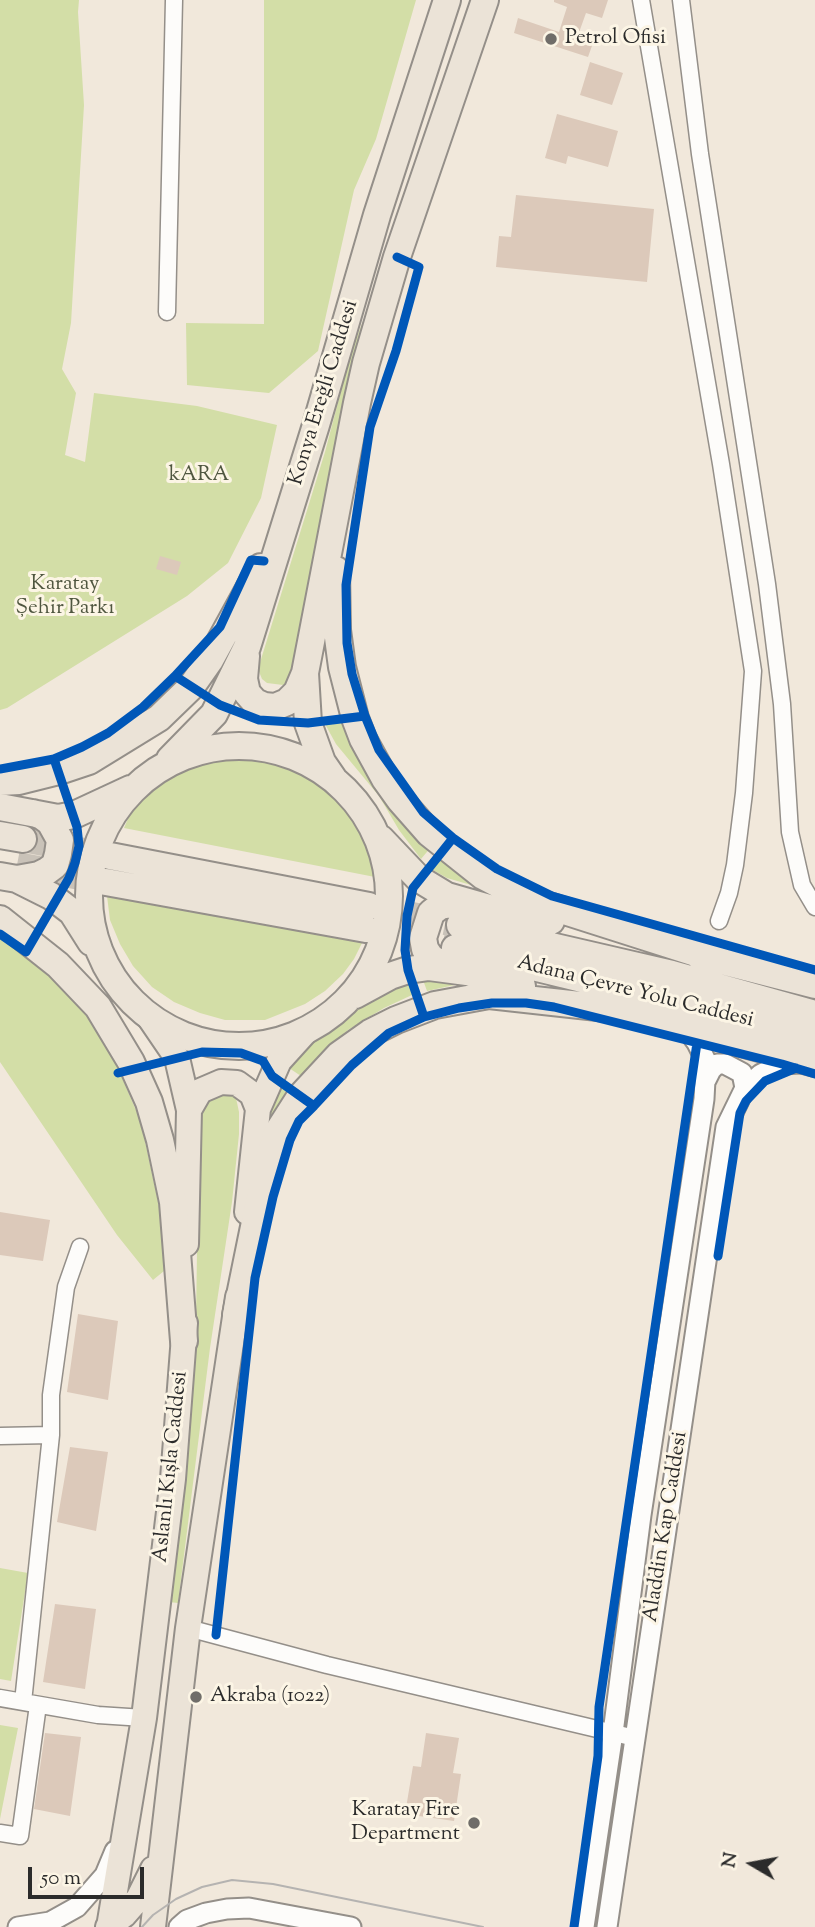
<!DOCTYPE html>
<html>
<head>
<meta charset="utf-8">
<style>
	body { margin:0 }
	#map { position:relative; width:815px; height:1927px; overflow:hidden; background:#f1e8db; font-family:"Sorts Mill Goudy",serif }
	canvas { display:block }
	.north { position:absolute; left:717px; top:1829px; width:70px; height:70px; -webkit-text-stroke:5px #fcf5e5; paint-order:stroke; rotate:280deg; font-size:19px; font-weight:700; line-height:28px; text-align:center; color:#2b2b2b }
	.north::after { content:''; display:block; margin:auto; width:24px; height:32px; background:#2b2b2b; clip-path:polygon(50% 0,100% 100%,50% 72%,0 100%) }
	.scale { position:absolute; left:28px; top:1867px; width:116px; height:32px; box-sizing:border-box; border:4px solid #2b2b2b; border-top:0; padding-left:9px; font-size:21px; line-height:24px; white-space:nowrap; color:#2b2b2b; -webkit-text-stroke:5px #fcf5e5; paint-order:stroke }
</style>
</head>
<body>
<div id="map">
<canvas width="815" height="1927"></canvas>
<div class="north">N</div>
<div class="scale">50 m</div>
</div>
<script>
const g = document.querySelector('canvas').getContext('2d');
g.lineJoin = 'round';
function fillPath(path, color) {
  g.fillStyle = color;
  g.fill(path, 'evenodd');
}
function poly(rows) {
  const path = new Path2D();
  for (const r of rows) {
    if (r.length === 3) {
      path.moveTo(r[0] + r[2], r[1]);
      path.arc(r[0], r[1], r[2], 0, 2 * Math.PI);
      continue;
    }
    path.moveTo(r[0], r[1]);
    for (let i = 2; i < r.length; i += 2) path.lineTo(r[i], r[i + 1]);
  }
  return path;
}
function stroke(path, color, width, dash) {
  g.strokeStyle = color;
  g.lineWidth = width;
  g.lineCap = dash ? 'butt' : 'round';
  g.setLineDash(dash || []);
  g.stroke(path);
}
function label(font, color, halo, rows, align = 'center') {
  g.font = font + ' "Sorts Mill Goudy",serif';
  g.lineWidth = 6;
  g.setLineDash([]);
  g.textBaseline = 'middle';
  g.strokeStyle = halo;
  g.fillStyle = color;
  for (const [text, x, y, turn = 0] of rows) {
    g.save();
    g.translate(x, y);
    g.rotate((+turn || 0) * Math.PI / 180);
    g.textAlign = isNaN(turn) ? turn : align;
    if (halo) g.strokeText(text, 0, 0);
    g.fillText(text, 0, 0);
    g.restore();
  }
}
fillPath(poly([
	[0,0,79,0,78,12,84,105,71,323,62,369,76,393,65,455,85,462,94,393,197,406,277,425,261,498,228,563,187,596,7,708,0,710],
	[264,0,416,0,376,139,354,190,318,351,269,393,187,385,186,323,264,324],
	[363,321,366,326,291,679,283,685,267,683,262,679,258,669,325,452,352,349],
	[350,719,437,840,421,859,399,830,379,796,336,744,325,724],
	[232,752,257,753,282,759,307,770,330,786,349,807,363,829,372,852,375,877,124,828,130,814,157,782,177,769,203,756],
	[445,851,502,894,447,878,431,869],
	[107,896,363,941,354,959,343,974,325,991,305,1004,265,1020,225,1020,200,1013,174,1002,152,987,133,966,120,944,110,920],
	[0,938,43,969,86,1013,114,1059,141,1122,160,1211,164,1271,153,1280,117,1235,0,1062],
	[419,969,473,981,427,991],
	[407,973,412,995,384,1008,348,1030,323,1052,301,1076,286,1066,307,1043,338,1024,366,998],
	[280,1081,291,1089,269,1128,268,1115],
	[228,1091,236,1098,239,1112,239,1134,232,1202,210,1348,178,1603,169,1602,196,1320,199,1113,201,1102],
	[0,1568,28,1573,11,1681,0,1679],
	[0,1725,18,1728,0,1819]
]), '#d3dea7');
fillPath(poly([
	[554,0,608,0,602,18,586,13,577,38,593,43,588,57,514,33,518,18,559,32,567,7,554,2],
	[590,62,623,73,612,105,580,95],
	[557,114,618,131,608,167,568,156,566,164,545,158],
	[516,195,654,209,647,282,496,267,499,236,511,237],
	[160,556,181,562,177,575,156,569],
	[0,1212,50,1220,43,1261,0,1255],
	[78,1314,118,1321,108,1400,67,1392],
	[70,1447,108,1452,96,1531,57,1522],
	[55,1604,96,1609,85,1689,43,1682],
	[45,1733,81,1737,70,1816,34,1809],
	[426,1733,459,1738,453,1773,461,1774,454,1821,405,1814,413,1766,421,1767]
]), '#dcc9ba');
stroke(poly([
	[23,839,110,856],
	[17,865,106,882],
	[369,906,460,925],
	[366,929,455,948]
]), '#c9c2b8', 26, [26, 13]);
const minor = poly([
	[641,0,721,464,753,671,744,793,735,865,729,893,719,921],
	[681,0,700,154,767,584,782,704,790,832,802,885,815,907],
	[167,312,174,0],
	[0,1436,51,1435],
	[188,1628,327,1665,635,1738],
	[0,1698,98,1715,144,1718],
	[23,1702,51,1435,51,1395,66,1287,80,1247],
	[0,1833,20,1836,38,1705]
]);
const tertiary = poly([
	[706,1080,711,1070,717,1064,725,1064,742,1073,745,1088],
	[18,1927,50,1922,77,1907,105,1875,115,1851],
	[179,1927,187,1920,206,1913,227,1909,249,1908,351,1927],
	[584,1927,613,1733,641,1515,704,1099,706,1061,697,1043,689,1032,682,1029],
	[607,1927,726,1127,745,1088,761,1074,782,1064,801,1063]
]);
const primary = poly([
	[147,1014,177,1058,189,1110,186,1244],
	[189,1110,200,1091,221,1082,237,1083,252,1094,258,1109],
	[247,1212,258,1109,279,1061,308,1029],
	[108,1927,124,1915,138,1899,153,1869],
	[109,1927,144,1718,173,1479,185,1323],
	[153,1927,188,1628,238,1297]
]);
const trunk = poly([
	[336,570,337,630,342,667,355,718,363,739,385,779,400,800,429,833,483,876,527,899,715,959],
	[246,656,244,679,247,693,255,702,264,706,275,707,287,702,297,692,305,673],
	[239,896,150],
	[170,759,214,714,247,647,316,425,377,215,447,0],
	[333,778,322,762,308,723,305,673,357,403,366,363,397,257,485,0],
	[0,782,19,781,59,771,89,761,159,718,191,687,210,660,261,567],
	[0,807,58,818,74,815,130,789],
	[0,835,23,839],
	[381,839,419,879,447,896,496,910,551,921],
	[110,856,369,906],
	[0,876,17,879,51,896,72,912,91,942],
	[17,879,39,875,47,871,55,865,58,854,60,840,50,822,42,816,33,813],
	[106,882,366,929],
	[0,919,58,965,98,1007,131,1062,149,1102,160,1140,173,1202,184,1341],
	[460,925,672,974,815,1014],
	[455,948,702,1008,815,1040],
	[698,955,815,985],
	[451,969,431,958,425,949,423,938,431,913,440,906,463,902],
	[355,995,390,976,408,970,429,967,467,972,522,986],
	[600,1005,815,1063],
	[236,1315,266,1168,277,1133,300,1097,339,1055,370,1033,396,1020,435,1005,489,995,616,1009]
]);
stroke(minor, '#948f89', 19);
stroke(tertiary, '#948f89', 23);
stroke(primary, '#948f89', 28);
stroke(trunk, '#948f89', 30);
stroke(minor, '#fdfcfa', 16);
stroke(tertiary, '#fdfcfa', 19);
stroke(primary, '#ebe3d7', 24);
stroke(trunk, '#ebe3d7', 26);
stroke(poly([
	[142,1927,153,1915,176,1899,202,1887,232,1880,273,1884,483,1927]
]), '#b5b3b1', 2);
stroke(poly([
	[175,676,220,627,251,560,264,561],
	[365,716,352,674,347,643,346,585,370,427,396,351,419,267,397,257],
	[0,769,54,759,82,747,108,733,143,707,175,676,220,705,259,720,308,723,365,716,379,750,423,812,453,838,497,869,552,896,815,970],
	[0,934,26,952,69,878,75,863,79,846,77,827,54,759],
	[424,1017,408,970,405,950,407,916,413,888,453,838],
	[118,1073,202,1052,241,1053,263,1061,272,1076,314,1106,352,1065,389,1033,424,1017,459,1008,492,1003,526,1003,554,1007,782,1064,815,1074],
	[718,1256,740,1113,746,1101,765,1081,796,1068],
	[216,1635,255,1278,273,1197,290,1140,299,1121,314,1106],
	[574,1927,598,1756,599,1707,697,1043]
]), '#0057b8', 9);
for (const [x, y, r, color] of [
	[551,39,7,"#706d69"],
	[196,1697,7,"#706d69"],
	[474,1823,7,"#706d69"]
]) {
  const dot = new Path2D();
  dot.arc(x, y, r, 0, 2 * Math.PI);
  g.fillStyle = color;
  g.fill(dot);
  stroke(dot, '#fcf5e5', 2.5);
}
label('21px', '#2b2b2b', '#fcf5e5', [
	["Petrol Ofisi",565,39],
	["Akraba (1022)",210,1697],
	["Karatay Fire",460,1811,"right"],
	["Department",460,1835,"right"]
], 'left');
label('21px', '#2b2b2b', '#fcf5e5', [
	["Konya Ereğli Caddesi",325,393,-73],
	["Adana Çevre Yolu Caddesi",635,993,14],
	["Aslanlı Kışla Caddesi",172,1467,-84],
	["Aladdin Kap Caddesi",667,1527,-81]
]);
label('21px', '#4f563f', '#fcf5e5', [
	["kARA",199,476],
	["Karatay",65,585],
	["Şehir Parkı",65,609]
]);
</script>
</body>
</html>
